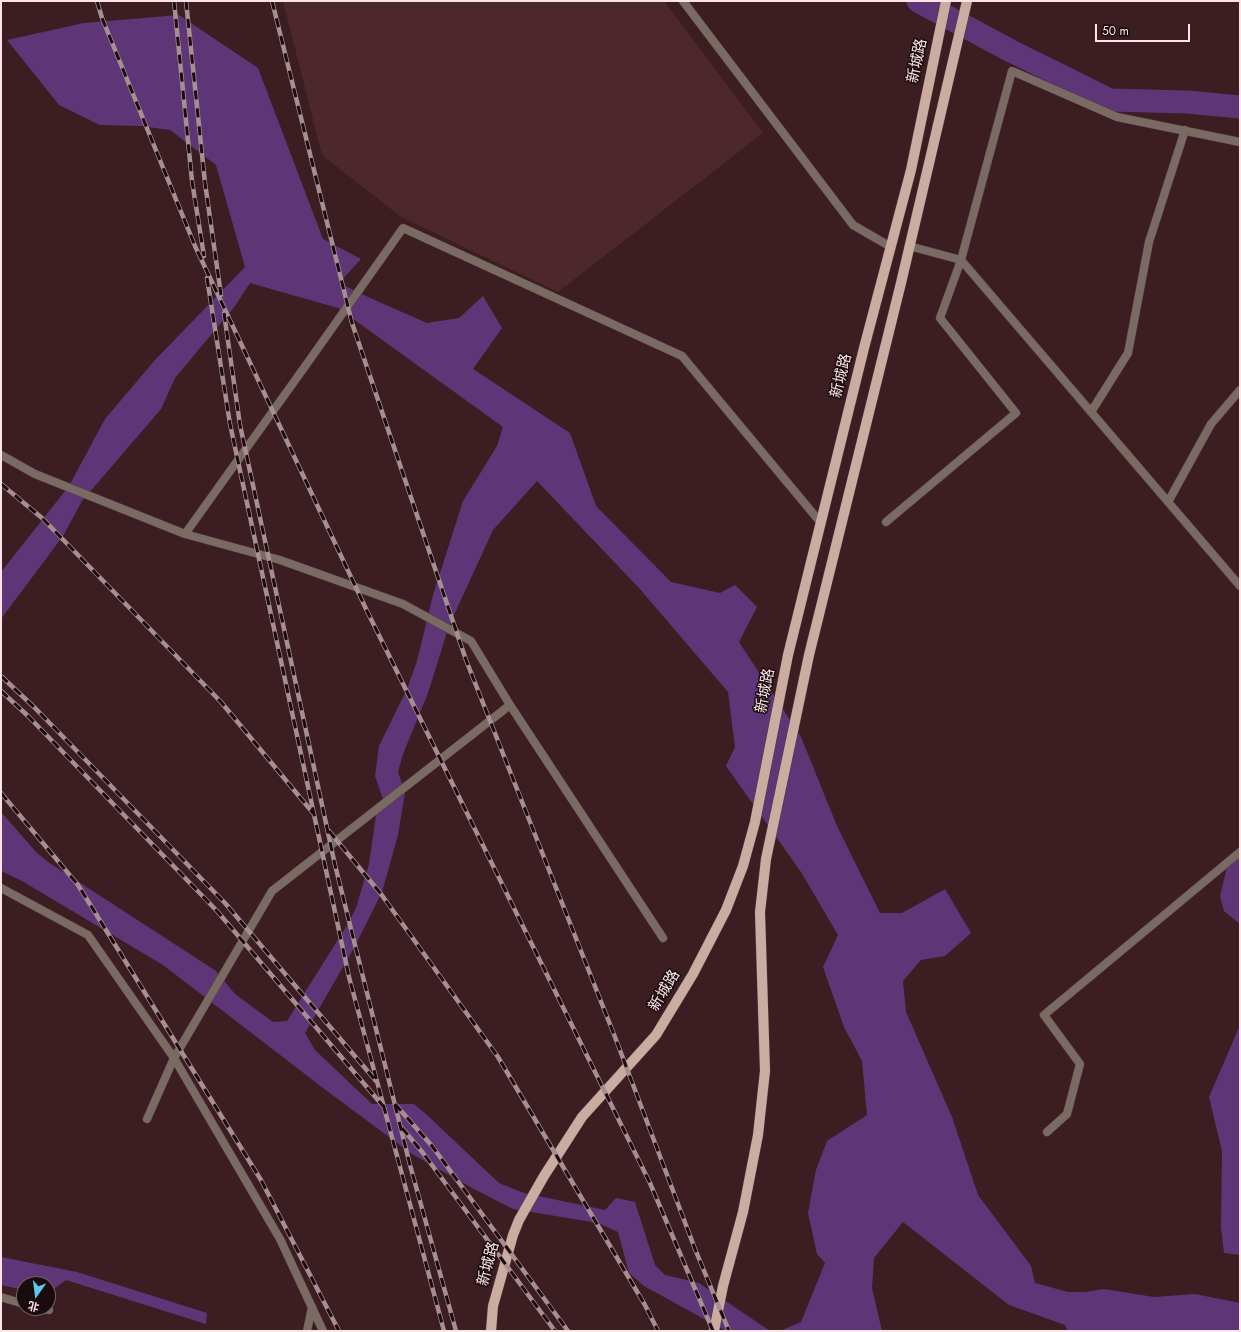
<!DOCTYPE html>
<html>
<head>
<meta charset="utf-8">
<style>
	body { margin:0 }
	#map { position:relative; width:1241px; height:1332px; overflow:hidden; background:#3c1d22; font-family:Jost,"Noto Sans SC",sans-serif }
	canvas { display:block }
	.frame { position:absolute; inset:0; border:2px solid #fbe5e7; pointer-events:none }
	.north { position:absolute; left:16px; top:1276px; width:40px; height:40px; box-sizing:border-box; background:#1a0c0e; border:1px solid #746365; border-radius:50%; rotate:194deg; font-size:11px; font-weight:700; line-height:16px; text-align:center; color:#fbe5e7 }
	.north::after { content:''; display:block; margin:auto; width:14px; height:18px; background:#5bc8e7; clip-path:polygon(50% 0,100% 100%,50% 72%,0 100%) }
	.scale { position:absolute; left:1095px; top:24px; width:95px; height:18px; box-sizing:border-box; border:2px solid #fbe5e7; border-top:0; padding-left:5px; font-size:12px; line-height:14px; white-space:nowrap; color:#fbe5e7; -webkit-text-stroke:3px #1a0c0e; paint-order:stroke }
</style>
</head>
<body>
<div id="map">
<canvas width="1241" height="1332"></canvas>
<div class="frame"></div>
<div class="north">北</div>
<div class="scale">50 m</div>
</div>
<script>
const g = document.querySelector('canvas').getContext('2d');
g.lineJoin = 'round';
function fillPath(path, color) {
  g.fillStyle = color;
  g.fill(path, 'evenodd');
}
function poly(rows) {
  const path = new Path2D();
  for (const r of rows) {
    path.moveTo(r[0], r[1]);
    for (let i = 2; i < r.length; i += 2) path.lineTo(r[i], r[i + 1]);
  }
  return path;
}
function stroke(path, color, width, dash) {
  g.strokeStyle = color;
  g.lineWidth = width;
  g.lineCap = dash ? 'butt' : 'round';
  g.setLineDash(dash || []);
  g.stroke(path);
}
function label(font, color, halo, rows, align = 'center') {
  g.font = font + ' Jost,"Noto Sans SC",sans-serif';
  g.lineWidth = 3;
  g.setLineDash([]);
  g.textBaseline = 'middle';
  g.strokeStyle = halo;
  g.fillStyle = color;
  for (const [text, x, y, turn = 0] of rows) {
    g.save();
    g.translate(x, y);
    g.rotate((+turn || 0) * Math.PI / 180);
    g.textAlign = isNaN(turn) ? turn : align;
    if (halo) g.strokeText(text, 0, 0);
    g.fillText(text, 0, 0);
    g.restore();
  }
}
fillPath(poly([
	[283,1,664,1,763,133,558,292,401,217,322,155]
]), '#4c282d');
fillPath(poly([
	[179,15,258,68,323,239,361,259,339,283,368,297,427,323,459,318,483,296,502,328,473,369,570,433,596,506,671,582,720,593,735,585,757,607,739,642,801,737,837,826,880,913,902,913,945,889,971,933,945,956,921,960,903,981,906,1012,952,1117,978,1195,1031,1266,1035,1283,1068,1292,1085,1292,1104,1289,1154,1297,1195,1294,1240,1303,1240,1331,1068,1331,1065,1325,1009,1305,903,1222,874,1258,872,1288,882,1331,780,1331,801,1322,825,1263,817,1254,808,1213,816,1170,827,1141,867,1115,862,1061,844,1027,823,967,838,935,801,872,726,766,735,747,728,692,639,588,537,481,493,530,449,626,428,693,403,754,398,772,405,793,398,835,382,892,354,948,305,1033,315,1050,372,1104,414,1104,427,1115,499,1183,524,1193,605,1210,616,1198,635,1202,655,1265,665,1275,699,1283,770,1331,726,1331,644,1286,629,1273,618,1232,598,1223,513,1209,474,1189,412,1154,327,1091,163,965,22,881,1,871,1,812,36,852,48,862,216,971,235,994,273,1022,287,1021,349,922,356,908,369,864,376,815,383,799,375,776,379,746,407,689,417,661,433,595,463,501,497,446,503,427,338,308,250,283,235,306,175,378,161,409,82,501,63,536,1,619,1,572,69,486,105,419,155,360,245,267,216,165,170,130,141,126,100,125,59,105,7,40,84,23],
	[1240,855,1240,924,1224,911,1220,896,1229,859],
	[1240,1025,1240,1255,1224,1253,1221,1227,1222,1151,1209,1097],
	[1,1257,77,1272,207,1313,206,1324,66,1280,51,1291,48,1291,48,1284,24,1284,24,1290,1,1285]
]), '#5e3677');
stroke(poly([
	[918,1,1011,51,1110,100,1187,102,1240,107]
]), '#5e3677', 23);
const minor = poly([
	[683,1,853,225,891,247],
	[909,246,961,260,1240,586],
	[1091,412,1128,353,1149,242,1185,130],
	[1,455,35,474,185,534,306,365,403,228,682,356,821,523],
	[1168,502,1211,424,1240,390],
	[886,522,1016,413,940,318,961,260,1012,71,1117,117,1240,142],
	[185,534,280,560,403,604,471,641,510,705],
	[1,888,88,935,174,1058,280,1239,323,1331],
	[147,1119,174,1058,272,891,510,705,663,938],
	[1047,1132,1067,1114,1080,1064,1044,1015,1240,852],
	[1,1297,24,1304],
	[40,1308,49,1310],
	[307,1331,312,1307]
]);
const primary = poly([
	[491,1331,493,1306,513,1235,519,1220,544,1176,582,1117,656,1035,693,974,726,910,743,866,755,822,788,655,864,348,911,170,946,1],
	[714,1331,723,1286,743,1212,758,1135,765,1071,760,912,766,859,809,655,901,283,967,1]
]);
stroke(minor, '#57393e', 9);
stroke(primary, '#57393e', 11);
stroke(minor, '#796a64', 8);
stroke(primary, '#cbaca0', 10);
const rail = poly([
	[97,1,102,18,195,246,367,611,650,1183,713,1331],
	[174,1,192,181,204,256],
	[186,1,205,183,221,295],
	[272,1,352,323,466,660,615,1037,695,1249,729,1331],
	[207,278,230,424,349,977,444,1331],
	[224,313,240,425,335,865,410,1165,456,1331],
	[1,484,42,518,221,702,313,813],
	[1,676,35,708,225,903,376,1081],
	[1,691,28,716,217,911,383,1106],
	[1,793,78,885,261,1180,339,1331],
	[329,831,381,894,498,1057,645,1305,658,1331],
	[395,1104,432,1146,568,1331],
	[402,1128,423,1153,555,1331]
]);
stroke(rail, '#a88e92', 4.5);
stroke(rail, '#1a0c0e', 3, [9]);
label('15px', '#fbe5e7', '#1a0c0e', [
	["新城路",918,61,-78],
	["新城路",842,376,-76],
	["新城路",766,691,-79],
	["新城路",665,991,-59],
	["新城路",489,1264,-75]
]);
</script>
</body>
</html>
